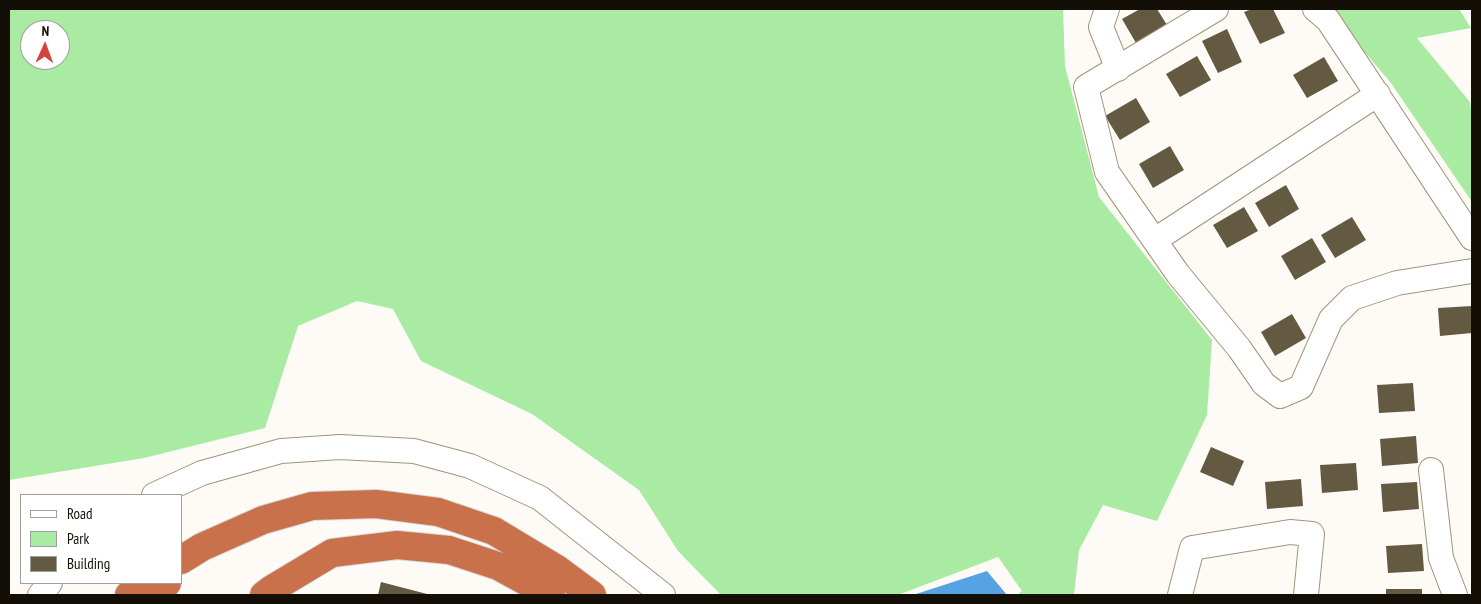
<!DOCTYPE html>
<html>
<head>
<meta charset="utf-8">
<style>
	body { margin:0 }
	#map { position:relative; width:1481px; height:604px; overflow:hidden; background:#fefbf6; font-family:"PT Sans Narrow",sans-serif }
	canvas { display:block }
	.frame { position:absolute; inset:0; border:10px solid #130e06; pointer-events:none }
	.legend { position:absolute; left:20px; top:494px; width:162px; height:90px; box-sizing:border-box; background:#fff; border:1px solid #a19f9b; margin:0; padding:6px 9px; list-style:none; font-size:15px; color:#130e06 }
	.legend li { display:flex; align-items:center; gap:10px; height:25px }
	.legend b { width:25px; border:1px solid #a19f9b }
	.north { position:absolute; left:20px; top:20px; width:50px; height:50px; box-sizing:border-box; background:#fff; border:1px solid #a19f9b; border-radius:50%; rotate:2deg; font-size:14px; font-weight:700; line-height:20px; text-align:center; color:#130e06 }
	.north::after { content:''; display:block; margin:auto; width:18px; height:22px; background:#d3453b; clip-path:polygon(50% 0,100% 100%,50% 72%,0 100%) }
</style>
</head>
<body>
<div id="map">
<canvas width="1481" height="604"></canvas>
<div class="frame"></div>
<ul class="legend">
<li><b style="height:6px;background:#fff"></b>Road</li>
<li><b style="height:14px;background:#a9eba3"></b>Park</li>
<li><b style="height:14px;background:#645941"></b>Building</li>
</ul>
<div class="north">N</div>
</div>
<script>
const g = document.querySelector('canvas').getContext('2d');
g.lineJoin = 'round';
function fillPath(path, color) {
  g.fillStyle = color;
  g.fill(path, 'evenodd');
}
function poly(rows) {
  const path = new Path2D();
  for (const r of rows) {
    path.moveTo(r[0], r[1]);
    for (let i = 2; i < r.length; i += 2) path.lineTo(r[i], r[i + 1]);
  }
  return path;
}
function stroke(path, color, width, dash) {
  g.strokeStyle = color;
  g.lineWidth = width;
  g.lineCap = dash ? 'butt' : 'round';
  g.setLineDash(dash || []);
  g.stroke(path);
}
fillPath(poly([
	[9,9,1063,9,1065,66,1099,197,1212,340,1207,415,1157,521,1103,505,1079,550,1074,595,1017,595,1022,591,998,557,898,595,721,595,678,551,639,490,532,414,421,361,393,309,357,301,298,326,265,428,144,458,9,480],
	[30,30,60,30,60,60,30,60],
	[1328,9,1459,9,1471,28,1417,38,1470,102,1472,117,1472,202,1391,83]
]), '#a9eba3');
fillPath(poly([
	[987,571,1007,595,913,595]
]), '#57a1e5');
fillPath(poly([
	[1140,9,1157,9,1167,25,1136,43,1122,19],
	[1252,9,1273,9,1285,33,1260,44,1244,12],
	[1227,29,1242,62,1218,73,1202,41],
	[1197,56,1211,80,1180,97,1166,74],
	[1324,57,1338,81,1307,98,1293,75],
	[1136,98,1150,122,1120,140,1105,116],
	[1170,146,1184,170,1153,188,1139,164],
	[1286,185,1299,209,1269,227,1255,203],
	[1244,207,1258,231,1227,248,1213,225],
	[1352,217,1366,240,1335,258,1321,235],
	[1312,238,1326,262,1295,280,1281,256],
	[1472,306,1472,333,1440,336,1438,308],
	[1292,314,1306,338,1275,356,1261,332],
	[1413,383,1415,411,1379,413,1377,385],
	[1416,436,1418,463,1382,466,1380,439],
	[1211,447,1244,461,1233,486,1200,472],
	[1356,463,1358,490,1322,493,1320,465],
	[1301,479,1303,506,1267,509,1265,482],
	[1417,482,1419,509,1383,512,1381,484],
	[1422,544,1424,571,1388,573,1386,546],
	[381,582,431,595,378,595],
	[1386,589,1422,589,1422,595,1386,595]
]), '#645941');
const minor = poly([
	[1107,9,1101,27,1118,69],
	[1216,9,1086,87,1107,172,1178,274,1239,348,1264,384,1280,396,1301,387,1331,319,1352,298,1397,283,1472,271],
	[1315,9,1328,20,1472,238],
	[1155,240,1378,94],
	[1431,470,1441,558,1455,595],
	[154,495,202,473,281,451,340,447,414,451,470,466,540,498,663,595],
	[40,595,50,583],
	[1180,595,1192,548,1290,532,1312,534,1306,595]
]);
const highway = poly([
	[181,560,202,547,263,520,312,506,376,504,438,512,494,531,557,569,592,595],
	[129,595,144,583],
	[155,595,167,583],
	[264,595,272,589,332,553,397,545,449,550,498,566,551,595]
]);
stroke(minor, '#a1947b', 26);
stroke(highway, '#d9d8d7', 30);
stroke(minor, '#fff', 24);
stroke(highway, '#c9714b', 28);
</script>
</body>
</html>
